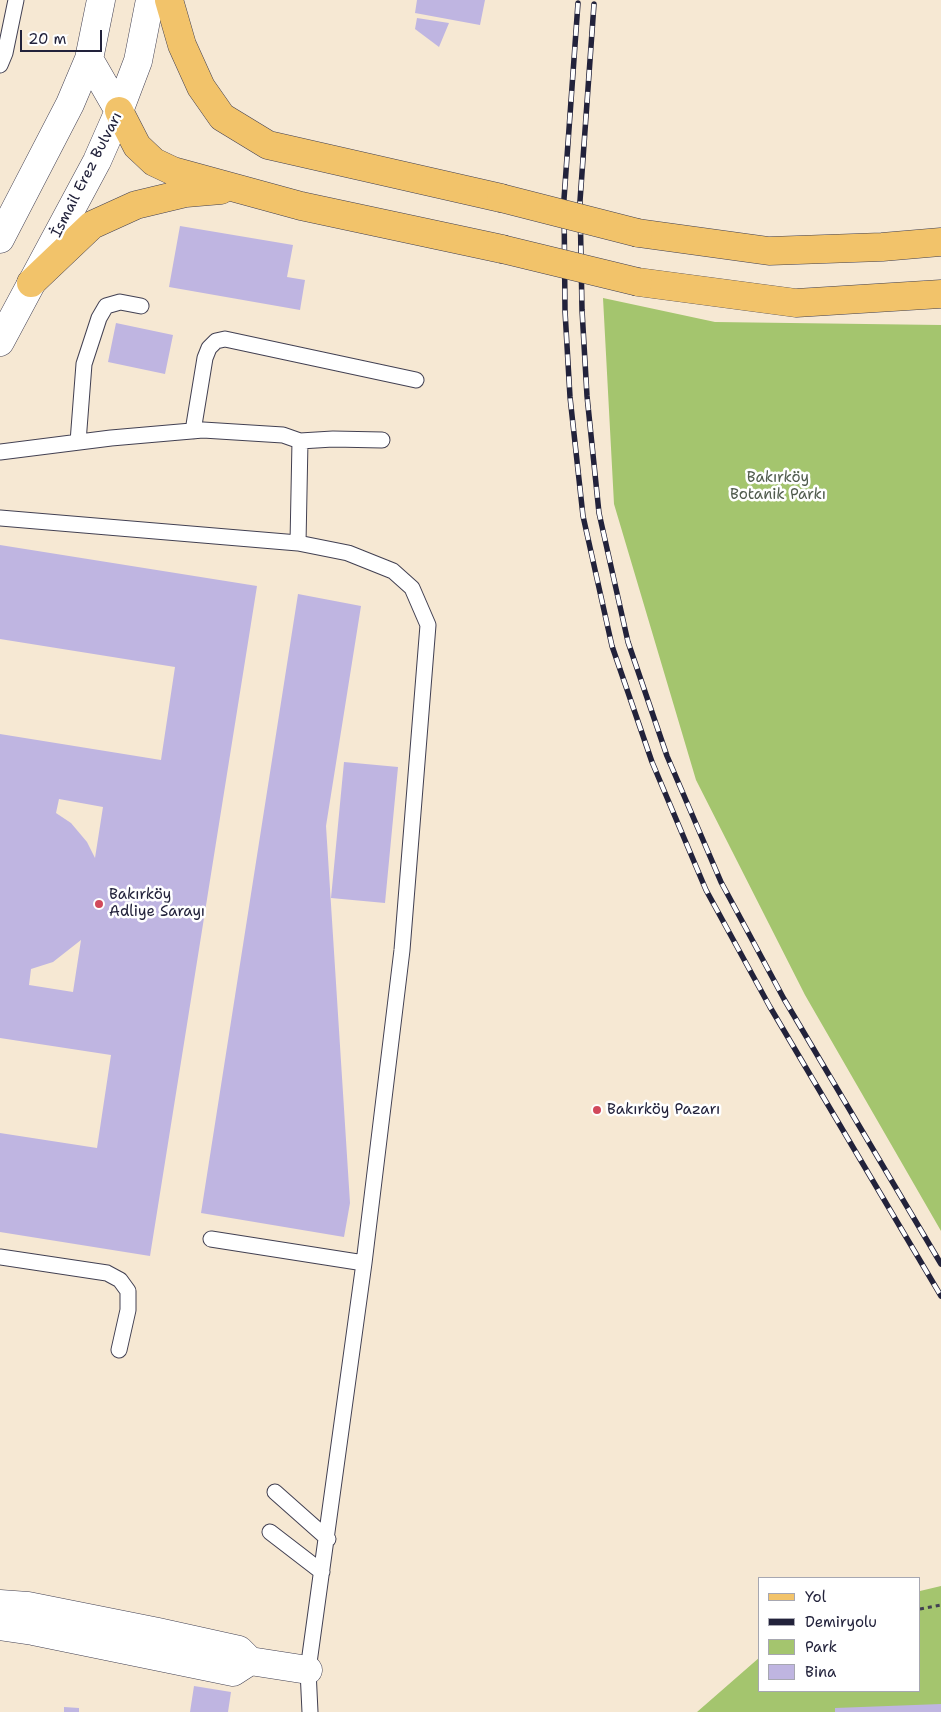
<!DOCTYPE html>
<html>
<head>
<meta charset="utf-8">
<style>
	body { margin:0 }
	#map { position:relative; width:941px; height:1712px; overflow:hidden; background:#f6e8d3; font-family:"Shantell Sans",sans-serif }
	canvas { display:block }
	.legend { position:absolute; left:758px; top:1577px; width:162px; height:115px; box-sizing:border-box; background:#fff; border:1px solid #a7a7b1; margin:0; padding:6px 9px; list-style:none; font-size:15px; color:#22223b }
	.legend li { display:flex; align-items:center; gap:10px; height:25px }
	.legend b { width:25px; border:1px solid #a7a7b1 }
	.scale { position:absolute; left:20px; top:30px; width:82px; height:22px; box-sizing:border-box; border:2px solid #22223b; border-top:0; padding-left:6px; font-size:15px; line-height:18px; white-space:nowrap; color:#22223b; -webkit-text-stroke:4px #fff; paint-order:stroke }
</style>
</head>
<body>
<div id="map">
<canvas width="941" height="1712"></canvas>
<ul class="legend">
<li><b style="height:6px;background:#f2c36a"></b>Yol</li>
<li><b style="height:6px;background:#22223b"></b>Demiryolu</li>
<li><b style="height:14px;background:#a4c56e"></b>Park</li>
<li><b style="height:14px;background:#bfb5e1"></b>Bina</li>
</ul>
<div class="scale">20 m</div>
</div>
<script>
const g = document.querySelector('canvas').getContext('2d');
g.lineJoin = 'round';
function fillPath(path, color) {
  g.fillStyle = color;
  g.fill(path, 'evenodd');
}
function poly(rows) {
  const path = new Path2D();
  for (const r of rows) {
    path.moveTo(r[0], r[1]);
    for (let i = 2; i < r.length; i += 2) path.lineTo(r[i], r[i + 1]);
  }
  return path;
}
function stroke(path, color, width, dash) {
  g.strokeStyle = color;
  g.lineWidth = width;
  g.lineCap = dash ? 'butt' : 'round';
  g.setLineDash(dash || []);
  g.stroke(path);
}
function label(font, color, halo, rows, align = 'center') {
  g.font = font + ' "Shantell Sans",sans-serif';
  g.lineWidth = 5;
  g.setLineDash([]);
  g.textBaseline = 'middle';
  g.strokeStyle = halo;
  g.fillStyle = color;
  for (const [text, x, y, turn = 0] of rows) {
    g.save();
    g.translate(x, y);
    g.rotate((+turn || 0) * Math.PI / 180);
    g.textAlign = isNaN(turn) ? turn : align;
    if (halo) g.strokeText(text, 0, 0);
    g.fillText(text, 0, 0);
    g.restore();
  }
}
fillPath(poly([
	[603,298,715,322,941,325,941,1231,805,995,696,780,614,504],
	[941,1586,941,1712,697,1712,760,1657,760,1691,920,1691,920,1591]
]), '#a4c56e');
fillPath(poly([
	[417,0,485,0,480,25,415,13],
	[417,18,449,23,439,47,415,29],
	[180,226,293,245,287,277,305,280,300,310,169,287],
	[116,323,173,335,165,374,108,362],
	[0,545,257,586,150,1256,0,1232,0,1133,97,1148,111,1055,0,1038,0,734,161,760,175,667,0,639],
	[59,799,103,807,95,858,87,842,71,823,56,813],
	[81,940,73,992,29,985,31,969,53,962],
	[298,594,361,606,326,826,350,1203,344,1237,201,1213],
	[344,762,398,767,385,903,331,898],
	[194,1686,231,1692,228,1712,190,1712],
	[941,1704,941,1712,835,1712,835,1708],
	[64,1707,79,1708,79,1712,64,1712]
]), '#bfb5e1');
const service = poly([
	[0,65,5,53,16,0],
	[193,431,205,358,209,348,216,341,225,339,416,380],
	[300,441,333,439,382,440],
	[78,442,84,364,99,318,106,306,120,302,141,306],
	[0,452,111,438,203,430,283,435,300,441,298,543,348,553,393,571,412,588,428,625,402,950,364,1263,308,1670,310,1712],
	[0,518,298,543],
	[211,1239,364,1263],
	[0,1257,107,1273,120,1280,128,1291,128,1310,119,1350],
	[275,1492,328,1539],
	[270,1532,322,1572]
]);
const minor = poly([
	[0,1604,28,1606,158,1632,239,1650,250,1661,308,1670],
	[0,1626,33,1631,233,1672,250,1661]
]);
const tertiary = poly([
	[89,59,119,111],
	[0,239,70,104,89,59,101,0],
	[0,342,97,161,119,111,138,61,150,0]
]);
const primary = poly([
	[169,0,182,45,201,87,222,117,268,145,501,198],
	[119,111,137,146,154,162,173,171,301,206,502,249],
	[638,233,769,251,882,247,941,242],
	[638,282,796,303,941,294],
	[31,283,92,225,136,205,186,193,221,190]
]);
stroke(service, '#424052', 17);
stroke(minor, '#424052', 29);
stroke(tertiary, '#424052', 29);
stroke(primary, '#424052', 29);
stroke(poly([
	[920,1609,941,1605]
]), '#424052', 3, [4, 4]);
stroke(service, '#fff', 15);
stroke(minor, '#fff', 28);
stroke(tertiary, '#fff', 28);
stroke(primary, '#f2c36a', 28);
const rail = poly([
	[578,3,564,199,565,311,570,397,583,516,612,646,652,762,706,890,770,1007,941,1296],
	[594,4,580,201,582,310,587,396,599,513,628,642,667,756,721,882,784,999,941,1264]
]);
stroke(rail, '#22223b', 5.5);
stroke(rail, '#fff', 4, [11]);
const primaryBridge = poly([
	[501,198,638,233],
	[502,249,638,282]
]);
stroke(primaryBridge, '#424052', 29, []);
stroke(primaryBridge, '#f2c36a', 28);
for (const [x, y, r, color] of [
	[99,904,5,"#d1495b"],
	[597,1110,5,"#d1495b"]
]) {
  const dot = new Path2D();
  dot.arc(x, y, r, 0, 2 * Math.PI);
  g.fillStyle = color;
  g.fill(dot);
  stroke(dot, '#fff', 2);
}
label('15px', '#22223b', '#fff', [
	["İsmail Erez Bulvarı",87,175,-63]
]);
label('15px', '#505b4d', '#fff', [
	["Bakırköy",778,478],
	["Botanik Parkı",778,495]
]);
label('15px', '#22223b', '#fff', [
	["Bakırköy",109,895],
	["Adliye Sarayı",109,912],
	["Bakırköy Pazarı",607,1110]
], 'left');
</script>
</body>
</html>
